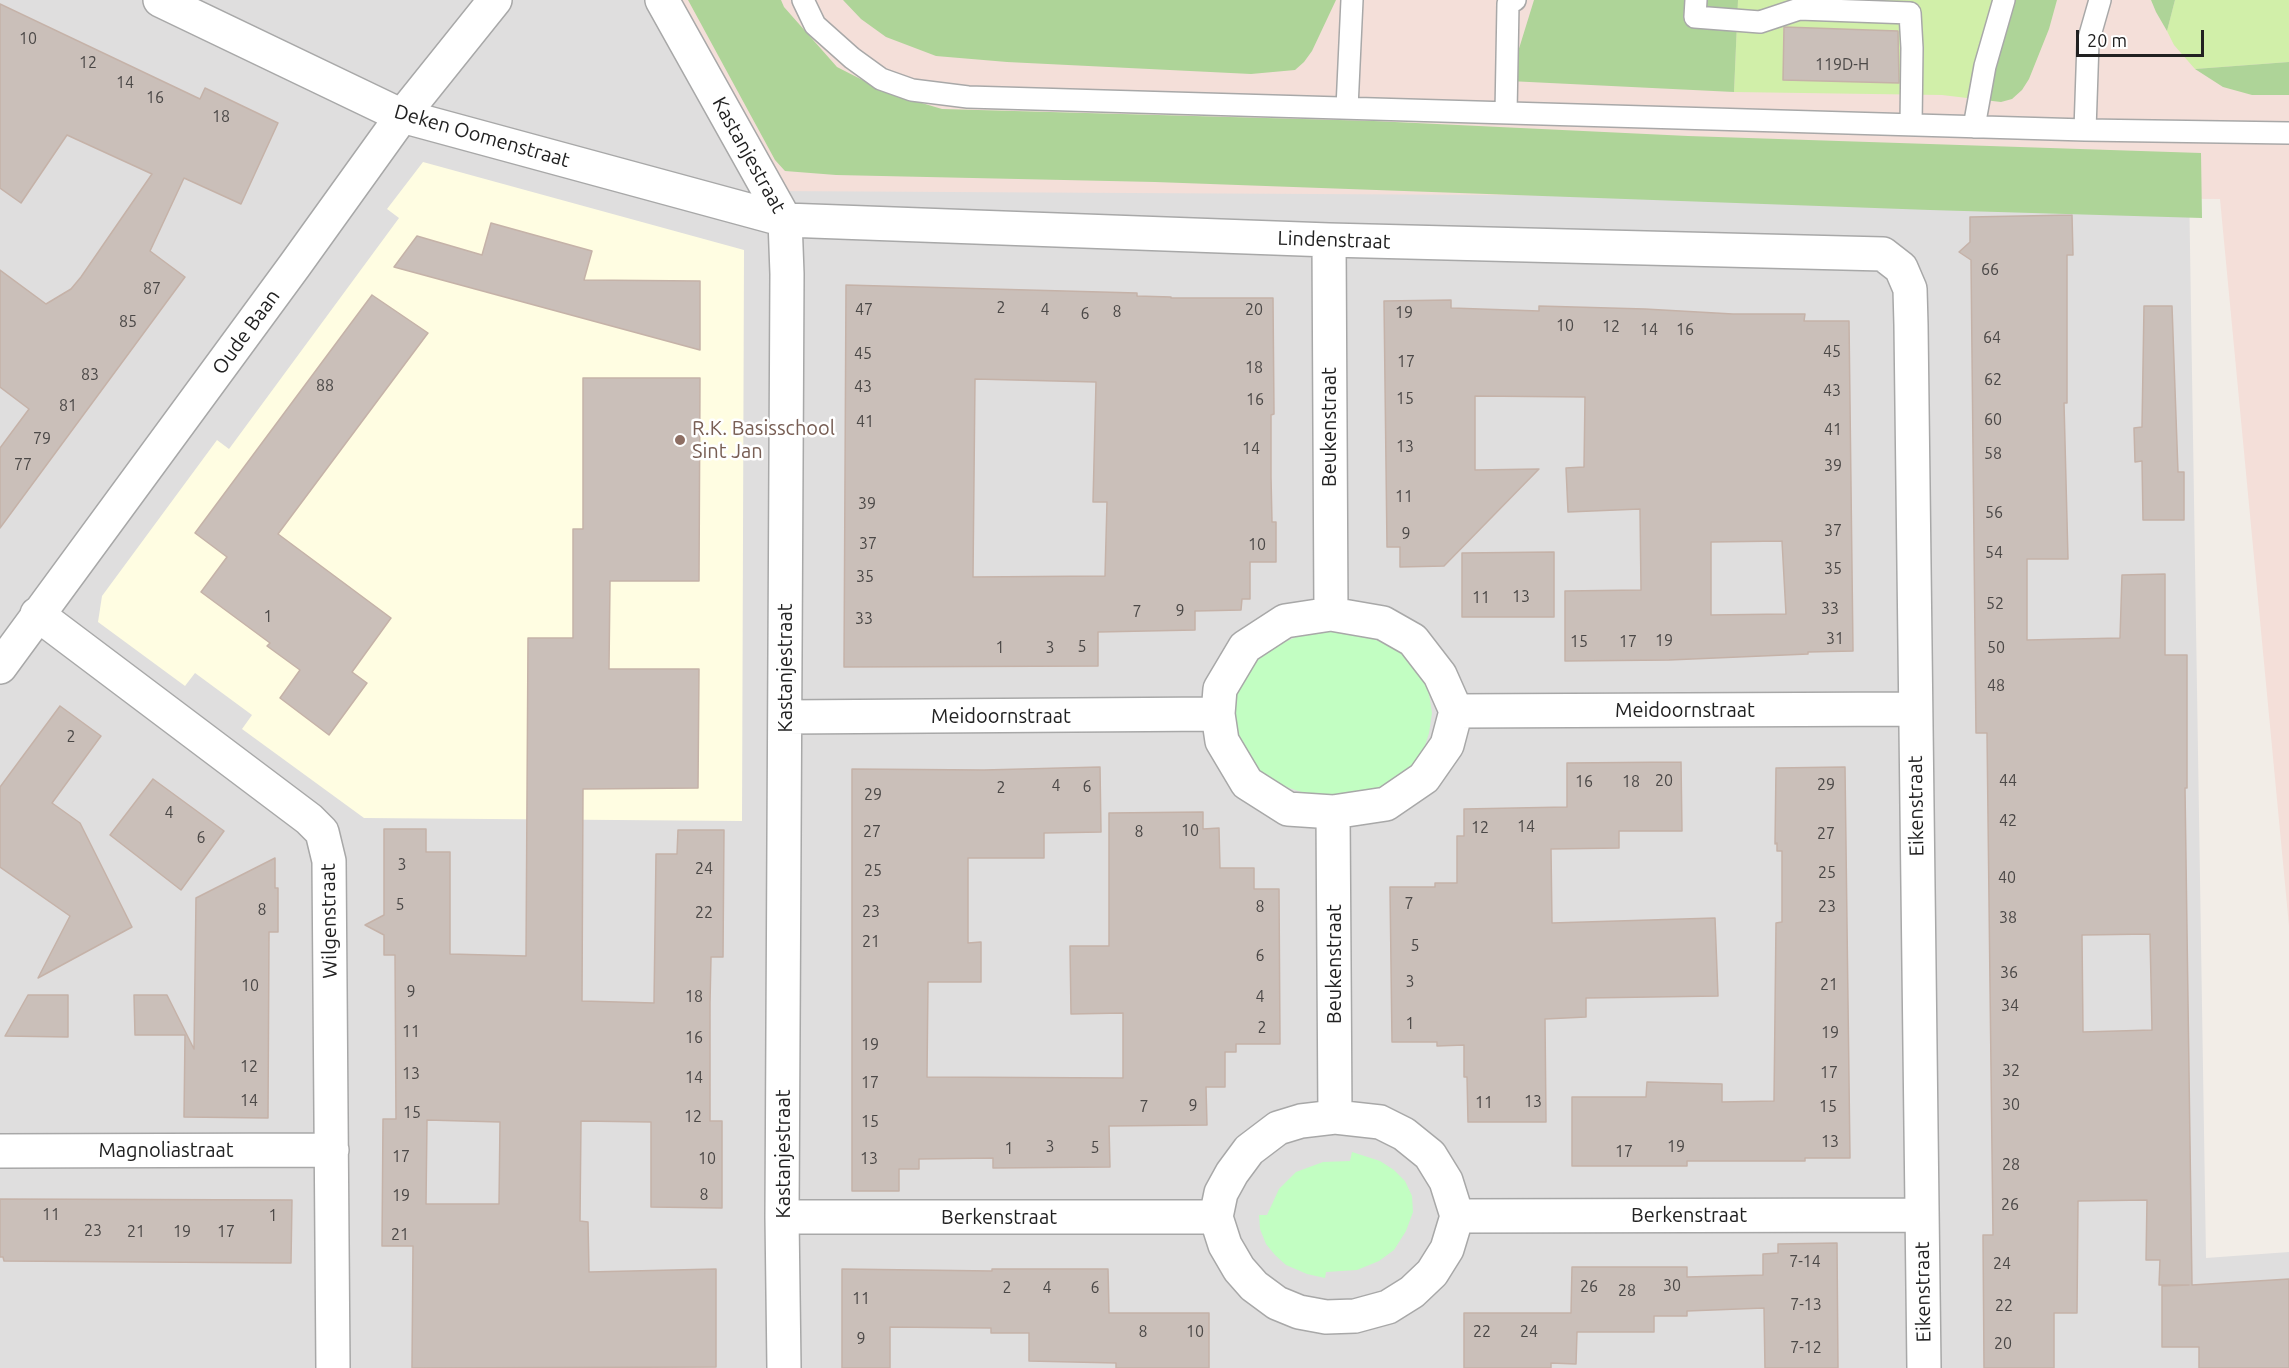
<!DOCTYPE html>
<html>
<head>
<meta charset="utf-8">
<style>
	body { margin:0 }
	#map { position:relative; width:2289px; height:1368px; overflow:hidden; background:#f2ede7; font-family:Ubuntu,sans-serif }
	canvas { display:block }
	.scale { position:absolute; left:2076px; top:30px; width:128px; height:27px; box-sizing:border-box; border:3px solid #212121; border-top:0; padding-left:8px; font-size:18px; line-height:21px; white-space:nowrap; color:#212121; -webkit-text-stroke:4px #fff; paint-order:stroke }
</style>
</head>
<body>
<div id="map">
<canvas width="2289" height="1368"></canvas>
<div class="scale">20 m</div>
</div>
<script>
const g = document.querySelector('canvas').getContext('2d');
g.lineJoin = 'round';
function fillPath(path, color) {
  g.fillStyle = color;
  g.fill(path, 'evenodd');
}
function poly(rows) {
  const path = new Path2D();
  for (const r of rows) {
    path.moveTo(r[0], r[1]);
    for (let i = 2; i < r.length; i += 2) path.lineTo(r[i], r[i + 1]);
  }
  return path;
}
function stroke(path, color, width, dash) {
  g.strokeStyle = color;
  g.lineWidth = width;
  g.lineCap = dash ? 'butt' : 'round';
  g.setLineDash(dash || []);
  g.stroke(path);
}
function label(font, color, halo, rows, align = 'center') {
  g.font = font + ' Ubuntu,sans-serif';
  g.lineWidth = 5;
  g.setLineDash([]);
  g.textBaseline = 'middle';
  g.strokeStyle = halo;
  g.fillStyle = color;
  for (const [text, x, y, turn = 0] of rows) {
    g.save();
    g.translate(x, y);
    g.rotate((+turn || 0) * Math.PI / 180);
    g.textAlign = isNaN(turn) ? turn : align;
    if (halo) g.strokeText(text, 0, 0);
    g.fillText(text, 0, 0);
    g.restore();
  }
}
fillPath(poly([
	[0,0,2225,0,2189,184,2206,1258,2289,1252,2289,1368,0,1368]
]), '#dfdede');
fillPath(poly([
	[423,162,744,250,742,821,364,818,242,729,252,715,195,673,185,686,98,622,102,596,217,440,229,449,399,218,387,209]
]), '#fffde2');
fillPath(poly([
	[667,0,2289,0,2289,926,2220,199,768,191]
]), '#f4dfd9');
fillPath(poly([
	[1738,0,1996,0,1967,98,1942,95,1734,92],
	[2175,0,2289,0,2289,62,2195,69,2174,45,2167,31]
]), '#d1efa9');
fillPath(poly([
	[688,0,781,0,784,7,837,67,888,93,942,109,1374,121,1688,136,2201,153,2202,218,1930,210,1155,182,836,175,785,171,775,160],
	[843,0,1336,0,1312,51,1304,62,1295,70,1251,74,1007,62,936,56,886,37,861,19],
	[1534,0,1738,0,1734,92,1509,81],
	[1996,0,2057,0,2049,29,2029,79,2022,90,2012,99,2001,102,1967,98],
	[2151,0,2175,0,2167,31,2156,12],
	[2289,62,2289,95,2252,95,2223,87,2195,69]
]), '#aed498');
fillPath(poly([
	[1346,630,1394,646,1411,660,1422,676,1429,694,1432,713,1429,733,1424,749,1413,765,1380,788,1349,796,1310,795,1278,784,1262,774,1249,760,1236,731,1234,715,1235,696,1250,666,1271,648,1303,634,1320,631],
	[1352,1152,1380,1161,1394,1170,1405,1181,1412,1196,1413,1212,1406,1231,1394,1250,1379,1261,1357,1270,1326,1272,1325,1278,1307,1274,1286,1265,1275,1255,1266,1244,1260,1229,1259,1215,1267,1215,1279,1189,1296,1172,1323,1162,1350,1161]
]), '#c2fec2');
const building = poly([
	[0,4,200,99,205,88,278,123,241,204,184,178,150,251,185,277,0,528,0,448,29,409,0,387,0,270,46,304,71,289,81,277,152,174,67,135,21,203,0,188,0,4],
	[1784,27,1898,31,1899,83,1783,80,1784,27],
	[2072,215,2073,255,2067,255,2067,403,2064,403,2068,559,2027,559,2027,640,2120,638,2122,575,2165,574,2165,655,2187,655,2187,788,2185,788,2192,1285,2289,1279,2289,1368,2199,1368,2199,1347,2162,1347,2162,1286,2189,1285,2159,1285,2160,1260,2146,1260,2147,1200,2078,1201,2077,1313,2054,1313,2054,1368,1984,1368,1983,1235,1993,1235,1987,733,1976,733,1971,260,1959,252,1970,242,1970,217,2072,215],
	[2150,934,2152,1030,2083,1032,2082,935,2150,934],
	[491,223,592,251,584,280,700,281,700,350,394,267,417,236,482,255,491,223],
	[846,285,1137,293,1137,296,1171,297,1171,298,1273,298,1274,414,1271,415,1271,477,1272,522,1276,522,1276,562,1250,562,1250,599,1242,599,1241,610,1195,611,1195,630,1098,632,1098,666,844,667,846,285],
	[975,379,1096,382,1093,502,1107,502,1105,576,973,577,975,379],
	[372,295,428,333,278,534,391,618,352,672,367,683,329,735,280,698,300,670,267,646,270,643,201,592,227,557,195,533,372,295],
	[1451,300,1451,308,1539,311,1539,306,1645,309,1733,314,1805,314,1804,321,1849,321,1853,651,1808,652,1808,654,1669,660,1565,661,1565,591,1641,590,1640,509,1568,512,1566,468,1584,467,1585,397,1475,396,1475,470,1539,469,1444,566,1400,567,1400,547,1387,547,1384,301,1451,300],
	[1782,541,1786,614,1711,615,1711,542,1782,541],
	[2144,306,2172,306,2178,472,2184,472,2184,520,2143,520,2142,461,2135,462,2134,428,2142,427,2144,306],
	[583,378,700,378,699,581,610,581,609,669,699,669,698,788,583,789,582,1001,654,1003,656,854,677,854,678,830,724,830,723,957,711,957,710,1003,710,1121,722,1121,722,1208,651,1207,651,1122,581,1121,580,1221,588,1222,589,1272,716,1269,716,1367,412,1368,413,1246,382,1246,383,1119,396,1119,395,955,384,955,384,935,365,925,384,915,384,829,426,829,426,852,450,852,450,954,526,956,528,638,573,638,573,529,583,529,583,378],
	[427,1120,500,1122,499,1204,426,1204,427,1120],
	[1554,552,1554,617,1462,617,1462,553,1554,552],
	[60,706,101,736,52,803,80,823,132,927,38,978,70,916,0,867,0,787,60,706],
	[1681,762,1682,831,1619,831,1619,848,1551,849,1552,923,1715,918,1718,996,1586,998,1586,1017,1545,1019,1546,1122,1468,1122,1467,1077,1464,1077,1464,1045,1437,1046,1437,1042,1392,1042,1390,887,1435,887,1435,883,1457,883,1457,836,1464,836,1464,809,1567,807,1567,763,1681,762],
	[1100,767,1101,832,1044,833,1044,858,968,858,968,943,981,942,981,982,928,982,927,1077,1123,1078,1123,1013,1071,1014,1070,946,1109,946,1109,813,1203,812,1203,829,1219,828,1220,868,1254,868,1254,889,1279,889,1280,1044,1236,1044,1236,1052,1225,1052,1225,1087,1206,1087,1207,1125,1109,1126,1110,1167,993,1168,993,1158,919,1159,919,1169,899,1169,899,1191,852,1191,852,769,984,770,1100,767],
	[1845,767,1850,1158,1805,1158,1805,1161,1687,1161,1687,1166,1572,1166,1572,1097,1646,1097,1647,1082,1722,1084,1722,1102,1774,1101,1776,923,1782,922,1782,851,1777,851,1777,843,1775,844,1776,768,1845,767],
	[153,779,224,831,181,890,110,835,153,779],
	[275,858,275,888,278,888,278,932,269,932,268,1118,184,1117,185,1035,135,1035,134,995,167,995,194,1049,196,898,275,858],
	[28,995,68,995,68,1037,5,1036,28,995],
	[0,1199,292,1200,291,1263,4,1261,3,1257,0,1257,0,1199],
	[1837,1243,1838,1368,1765,1368,1764,1308,1687,1311,1687,1316,1654,1316,1654,1332,1577,1332,1576,1364,1551,1363,1551,1368,1464,1368,1464,1313,1571,1313,1572,1267,1687,1267,1687,1277,1763,1275,1763,1254,1778,1253,1778,1244,1837,1243],
	[842,1269,992,1271,992,1269,1108,1269,1109,1313,1209,1313,1209,1368,1116,1368,1116,1363,1029,1361,1029,1333,991,1333,991,1328,890,1327,890,1368,842,1368,842,1269]
]);
fillPath(building, '#cabfb9');
stroke(building, '#c5b2a8', 1.5);
const lane = poly([
	[803,0,815,25,852,58,881,79,912,90,968,97,2085,130,2289,133],
	[1696,0,1695,17,1760,22,1799,9,1910,13,1912,48,1911,125],
	[1347,108,1352,0],
	[1506,113,1508,4,1515,0],
	[1974,127,1985,66,2004,0],
	[2085,130,2088,42,2100,0]
]);
const street = poly([
	[160,0,402,116,785,220,1329,240,1883,254,1901,268,1910,289,1911,325,1924,1368],
	[662,0,785,220,787,274,782,1217,784,1368],
	[1329,240,1331,614],
	[37,614,309,819,322,832,329,861,333,1368],
	[0,667,295,265,402,116,495,0],
	[1456,711,1915,709],
	[785,717,1218,714,1222,741,1247,783,1288,809,1333,812,1386,804,1424,778,1447,745,1456,711,1440,675,1413,640,1383,623,1331,614,1285,621,1245,647,1220,689,1218,714],
	[1333,812,1335,1117],
	[0,1151,332,1150],
	[1457,1216,1921,1215],
	[782,1217,1216,1217,1225,1245,1239,1269,1254,1286,1277,1303,1299,1312,1326,1317,1355,1316,1388,1307,1412,1292,1432,1273,1447,1249,1457,1216,1446,1181,1430,1155,1404,1134,1380,1122,1335,1117,1301,1121,1278,1128,1249,1150,1232,1173,1221,1193,1216,1217]
]);
stroke(lane, '#a8a8a8', 24);
stroke(street, '#a8a8a8', 36);
stroke(lane, '#fff', 21);
stroke(street, '#fff', 33);
for (const [x, y, r, color] of [
	[680,440,6,"#8d6e63"]
]) {
  const dot = new Path2D();
  dot.arc(x, y, r, 0, 2 * Math.PI);
  g.fillStyle = color;
  g.fill(dot);
  stroke(dot, '#fff', 2);
}
label('16px', '#4b4847', null, [
	["10",28,39],
	["12",88,63],
	["119D-H",1842,65],
	["14",125,83],
	["16",155,98],
	["18",221,117],
	["66",1990,270],
	["87",152,289],
	["2",1001,308],
	["47",864,310],
	["4",1045,310],
	["20",1254,310],
	["8",1117,312],
	["19",1404,313],
	["6",1085,314],
	["85",128,322],
	["10",1565,326],
	["12",1611,327],
	["14",1649,330],
	["16",1685,330],
	["64",1992,338],
	["45",1832,352],
	["45",863,354],
	["17",1406,362],
	["18",1254,368],
	["83",90,375],
	["62",1993,380],
	["88",325,386],
	["43",863,387],
	["43",1832,391],
	["15",1405,399],
	["16",1255,400],
	["81",68,406],
	["60",1993,420],
	["41",865,422],
	["41",1833,430],
	["79",42,439],
	["13",1405,447],
	["14",1251,449],
	["58",1993,454],
	["77",23,465],
	["39",1833,466],
	["11",1404,497],
	["39",867,504],
	["56",1994,513],
	["37",1833,531],
	["9",1406,534],
	["37",868,544],
	["10",1257,545],
	["54",1994,553],
	["35",1833,569],
	["35",865,577],
	["13",1521,597],
	["11",1481,598],
	["52",1995,604],
	["33",1830,609],
	["9",1180,611],
	["7",1137,612],
	["1",268,617],
	["33",864,619],
	["31",1835,639],
	["19",1664,641],
	["15",1579,642],
	["17",1628,642],
	["5",1082,647],
	["1",1000,648],
	["3",1050,648],
	["50",1996,648],
	["48",1996,686],
	["2",71,737],
	["20",1664,781],
	["44",2008,781],
	["16",1584,782],
	["18",1631,782],
	["29",1826,785],
	["4",1056,786],
	["6",1087,787],
	["2",1001,788],
	["29",873,795],
	["4",169,813],
	["42",2008,821],
	["14",1526,827],
	["12",1480,828],
	["10",1190,831],
	["27",872,832],
	["8",1139,832],
	["27",1826,834],
	["6",201,838],
	["3",402,865],
	["24",704,869],
	["25",873,871],
	["25",1827,873],
	["40",2007,878],
	["7",1409,904],
	["5",400,905],
	["8",1260,907],
	["23",1827,907],
	["8",262,910],
	["23",871,912],
	["22",704,913],
	["38",2008,918],
	["21",871,942],
	["5",1415,946],
	["6",1260,956],
	["36",2009,973],
	["3",1410,982],
	["21",1829,985],
	["10",250,986],
	["9",411,992],
	["18",694,997],
	["4",1260,997],
	["34",2010,1006],
	["1",1410,1024],
	["2",1262,1028],
	["11",411,1032],
	["19",1830,1033],
	["16",694,1038],
	["19",870,1045],
	["12",249,1067],
	["32",2011,1071],
	["17",1829,1073],
	["13",411,1074],
	["14",694,1078],
	["17",870,1083],
	["14",249,1101],
	["13",1533,1102],
	["11",1484,1103],
	["30",2011,1105],
	["9",1193,1106],
	["7",1144,1107],
	["15",1828,1107],
	["15",412,1113],
	["12",693,1117],
	["15",870,1122],
	["13",1830,1142],
	["3",1050,1147],
	["19",1676,1147],
	["5",1095,1148],
	["1",1009,1149],
	["17",1624,1152],
	["17",401,1157],
	["10",707,1159],
	["13",869,1159],
	["28",2011,1165],
	["8",704,1195],
	["19",401,1196],
	["26",2010,1205],
	["11",51,1215],
	["1",273,1216],
	["23",93,1231],
	["21",136,1232],
	["19",182,1232],
	["17",226,1232],
	["21",400,1235],
	["7-14",1805,1262],
	["24",2002,1264],
	["30",1672,1286],
	["26",1589,1287],
	["2",1007,1288],
	["4",1047,1288],
	["6",1095,1288],
	["28",1627,1291],
	["11",861,1299],
	["7-13",1806,1305],
	["22",2004,1306],
	["8",1143,1332],
	["10",1195,1332],
	["22",1482,1332],
	["24",1529,1332],
	["9",861,1339],
	["20",2003,1344],
	["7-12",1806,1348]
]);
label('20px', '#212121', '#fff', [
	["Deken Oomenstraat",482,136,16],
	["Kastanjestraat",749,155,61],
	["Lindenstraat",1334,240,2],
	["Oude Baan",246,332,-54],
	["Beukenstraat",1329,427,-90],
	["Kastanjestraat",785,668,-90],
	["Meidoornstraat",1685,710],
	["Meidoornstraat",1001,716],
	["Eikenstraat",1916,806,-91],
	["Wilgenstraat",329,921,-91],
	["Beukenstraat",1334,964,-90],
	["Magnoliastraat",166,1150],
	["Kastanjestraat",783,1154,-90],
	["Berkenstraat",1689,1215],
	["Berkenstraat",999,1217],
	["Eikenstraat",1923,1292,-91]
]);
label('20px', '#785e54', '#fff', [
	["R.K. Basisschool",692,428],
	["Sint Jan",692,451]
], 'left');
</script>
</body>
</html>
